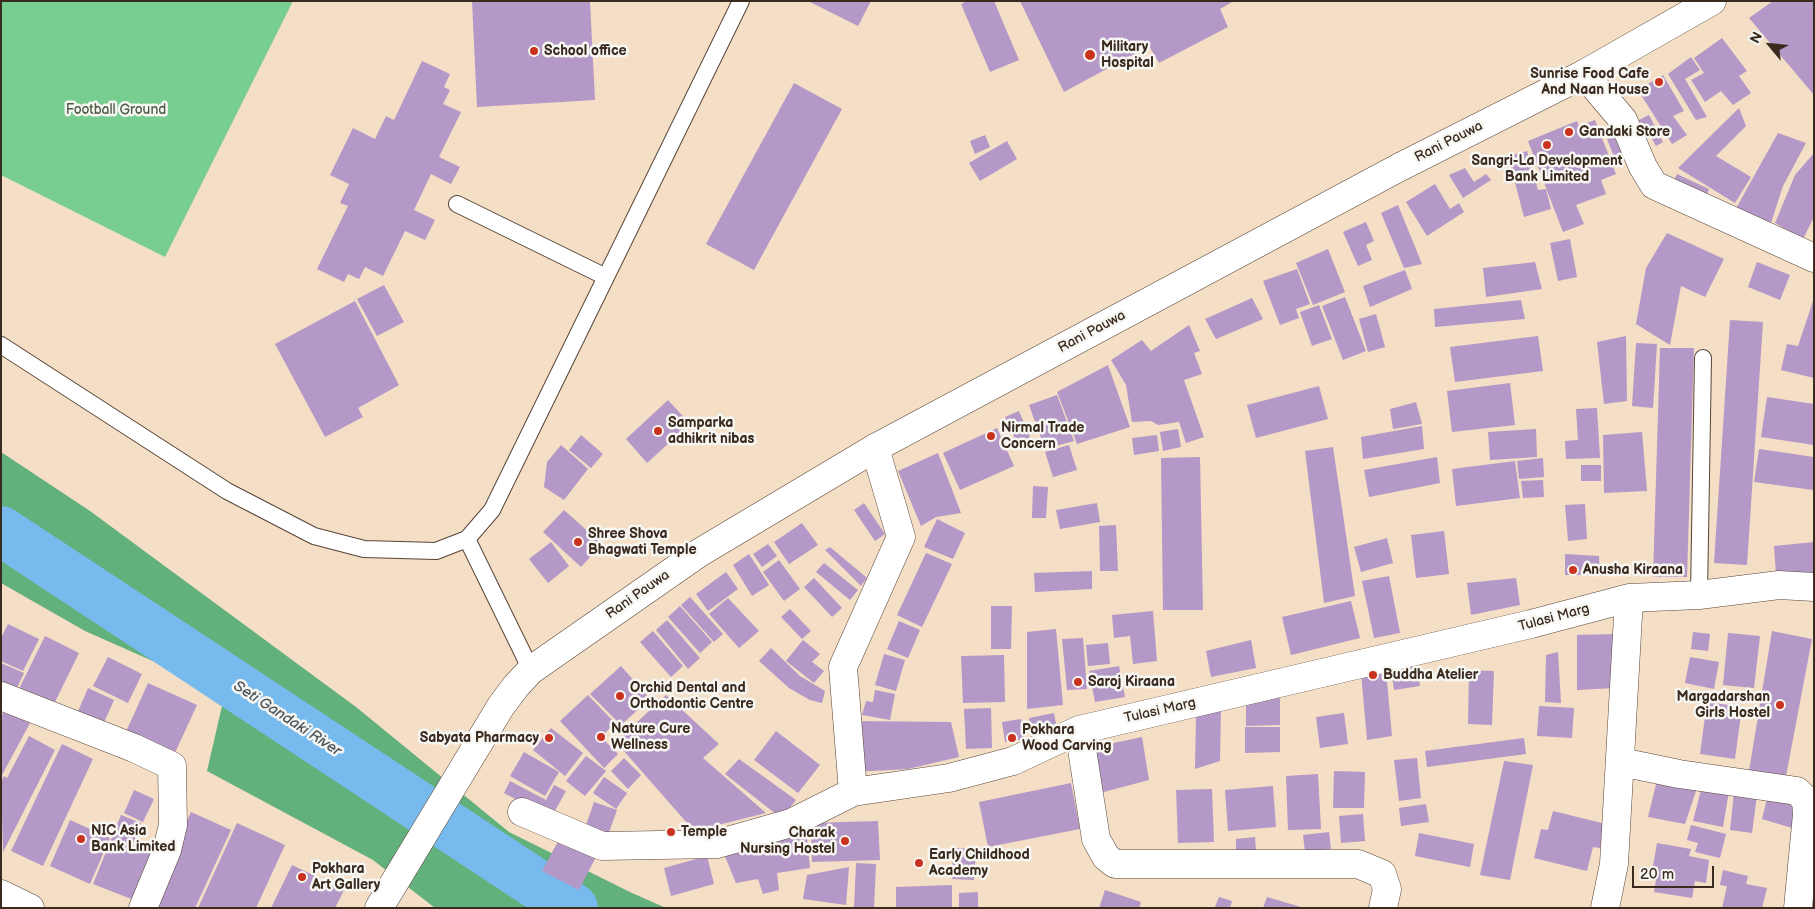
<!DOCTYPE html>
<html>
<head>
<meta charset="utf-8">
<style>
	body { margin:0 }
	#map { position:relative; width:1815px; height:909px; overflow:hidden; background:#f4dec5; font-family:"Balsamiq Sans",sans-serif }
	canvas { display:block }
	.frame { position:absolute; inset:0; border:2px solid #3b2a1e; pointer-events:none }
	.north { position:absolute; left:1745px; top:20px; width:50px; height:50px; -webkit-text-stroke:4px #f6f6f2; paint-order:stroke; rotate:298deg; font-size:14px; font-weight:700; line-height:20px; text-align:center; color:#3b2a1e }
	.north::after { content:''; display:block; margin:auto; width:18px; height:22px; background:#3b2a1e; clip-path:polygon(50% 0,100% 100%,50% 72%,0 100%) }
	.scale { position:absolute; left:1632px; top:866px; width:82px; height:22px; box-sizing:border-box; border:2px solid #3b2a1e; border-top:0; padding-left:6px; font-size:15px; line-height:18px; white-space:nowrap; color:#3b2a1e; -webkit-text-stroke:4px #f6f6f2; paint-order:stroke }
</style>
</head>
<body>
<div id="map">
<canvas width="1815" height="909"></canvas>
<div class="frame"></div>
<div class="north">N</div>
<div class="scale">20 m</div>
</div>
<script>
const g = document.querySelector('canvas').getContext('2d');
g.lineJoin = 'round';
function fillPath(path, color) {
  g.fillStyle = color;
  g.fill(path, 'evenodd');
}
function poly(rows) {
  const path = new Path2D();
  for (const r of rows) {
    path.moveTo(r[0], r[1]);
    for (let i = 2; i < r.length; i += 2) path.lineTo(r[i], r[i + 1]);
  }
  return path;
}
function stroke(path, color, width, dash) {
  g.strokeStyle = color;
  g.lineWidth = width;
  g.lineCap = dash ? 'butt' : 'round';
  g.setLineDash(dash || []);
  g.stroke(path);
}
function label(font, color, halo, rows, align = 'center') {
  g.font = font + ' "Balsamiq Sans",sans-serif';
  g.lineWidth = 5;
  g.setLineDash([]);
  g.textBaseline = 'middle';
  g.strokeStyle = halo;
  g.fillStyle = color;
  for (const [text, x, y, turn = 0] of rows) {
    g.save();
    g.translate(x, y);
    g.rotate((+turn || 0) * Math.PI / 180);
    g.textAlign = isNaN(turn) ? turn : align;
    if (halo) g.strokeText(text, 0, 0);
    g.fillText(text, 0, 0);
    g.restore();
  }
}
fillPath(poly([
	[1,1,293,1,165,257,1,175]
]), '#78cd91');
fillPath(poly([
	[1,452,90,511,356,707,509,832,632,893,666,908,435,908,373,860,207,771,225,693,85,631,1,583]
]), '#62b07b');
stroke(poly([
	[1,531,573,908]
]), '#77baed', 50);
fillPath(poly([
	[472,1,590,1,595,100,477,107],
	[808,1,871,1,858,26],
	[967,1,994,1,1019,60,990,72,961,4],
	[1020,1,1234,1,1220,9,1228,27,1159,63,1149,46,1064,92],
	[1773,1,1814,1,1814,95,1749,18],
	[1722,38,1747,71,1739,76,1751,93,1733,105,1721,91,1705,102,1691,80,1704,73,1694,58],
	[1691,57,1700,70,1685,79,1707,117,1696,120,1668,74],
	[422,61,450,74,444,87,450,90,443,104,461,112,439,157,460,167,451,184,431,174,414,210,435,220,425,240,405,231,383,276,365,267,359,279,348,274,344,282,317,269,348,206,340,203,349,184,330,175,353,128,375,139,386,116,394,120],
	[1663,75,1684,111,1673,116,1687,135,1672,144,1638,90],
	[794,83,842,109,754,270,706,244],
	[1739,108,1746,126,1716,156,1751,177,1735,203,1678,168],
	[1649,115,1663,142,1656,146,1651,137,1645,140,1635,122],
	[1595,120,1616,174,1601,180,1606,194,1576,205,1584,224,1563,232,1528,141,1577,121,1579,126],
	[1622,133,1630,151,1614,157,1607,139],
	[1778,133,1806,143,1783,186,1768,232,1734,212],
	[985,135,990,147,975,154,970,141],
	[1007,141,1017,159,980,181,969,163],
	[1527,151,1538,190,1546,189,1551,209,1524,217,1508,156],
	[1814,153,1814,217,1803,239,1775,223,1795,175],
	[1465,168,1474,182,1486,174,1491,180,1463,198,1449,175],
	[1677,174,1709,189,1703,204,1670,188],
	[1435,184,1450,209,1459,203,1464,212,1427,236,1406,202],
	[1398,205,1422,264,1404,268,1381,213],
	[1366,222,1374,241,1366,245,1372,260,1358,266,1343,232],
	[1667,233,1724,259,1705,297,1681,286,1670,345,1636,324,1646,268],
	[1570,239,1577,277,1558,281,1550,243],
	[1328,249,1345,292,1313,305,1296,263],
	[1535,262,1542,289,1486,297,1483,268],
	[1757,262,1790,275,1780,300,1748,287],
	[1297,269,1310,304,1296,309,1299,318,1280,325,1263,281],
	[1405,270,1412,289,1370,307,1363,286],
	[384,285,404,322,377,336,357,299],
	[1345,297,1366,351,1343,360,1322,306],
	[1252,298,1263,319,1216,339,1205,319],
	[1814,298,1814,378,1781,370,1787,344,1798,346],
	[1521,300,1525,319,1435,327,1434,309],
	[355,301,399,385,358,408,363,417,325,437,275,344],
	[1319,305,1332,339,1312,346,1300,312],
	[1376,314,1385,347,1368,352,1359,319],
	[1730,320,1763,322,1747,565,1714,563],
	[1189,325,1200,351,1194,353,1202,374,1184,380,1204,437,1186,443,1179,422,1158,425,1151,421,1132,422,1126,385,1111,360,1142,340,1151,351],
	[1538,336,1543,371,1455,382,1450,347],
	[1626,336,1627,401,1604,404,1597,342],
	[1636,343,1657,344,1653,408,1632,406],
	[1660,348,1694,348,1687,577,1653,577],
	[1108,365,1130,427,1077,444,1057,392],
	[1510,383,1515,425,1452,432,1447,391],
	[1319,386,1328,419,1256,438,1247,405],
	[1057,395,1074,441,1045,449,1029,405],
	[1767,397,1814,404,1814,445,1761,437],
	[668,400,690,424,647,463,626,439],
	[1416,402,1422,424,1393,429,1390,409],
	[1597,408,1600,458,1566,459,1565,441,1578,440,1576,409],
	[1019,411,1030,437,1017,443,1005,417],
	[1422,426,1424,449,1363,459,1361,437],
	[997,428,1014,466,960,490,943,453],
	[1178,429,1181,447,1163,451,1160,432],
	[1536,429,1537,457,1490,460,1488,432],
	[1642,432,1647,491,1604,493,1603,435],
	[581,435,603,454,591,468,569,450],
	[1157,435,1159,451,1134,455,1132,438],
	[561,445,588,469,564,500,544,487,547,462],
	[1069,445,1077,470,1053,477,1045,452],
	[1333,447,1355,596,1324,603,1305,451],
	[1759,449,1814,457,1813,490,1754,482],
	[938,453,961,513,936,517,921,526,898,471],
	[1200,457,1203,610,1163,610,1161,458],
	[1437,457,1440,483,1369,497,1364,470],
	[1543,458,1544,477,1519,479,1517,461],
	[1515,461,1520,498,1456,506,1452,469],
	[1581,465,1601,465,1601,481,1581,481],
	[1543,480,1544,497,1523,498,1521,481],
	[1033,486,1048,487,1046,518,1032,518],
	[864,503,885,534,875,541,854,510],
	[1097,503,1100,522,1060,529,1056,510],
	[1585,504,1587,539,1568,541,1565,505],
	[564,510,602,544,581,567,543,532],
	[937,519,965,533,953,559,924,547],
	[802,523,818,545,789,564,774,542],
	[1116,525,1118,571,1100,571,1099,526],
	[1444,531,1449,574,1416,578,1411,535],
	[1387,538,1393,563,1361,572,1354,547],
	[551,542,569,566,548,583,529,559],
	[1814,542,1814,572,1776,575,1774,546],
	[768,544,777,556,762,567,753,554],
	[830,547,867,578,861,586,825,550],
	[926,553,952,564,922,627,897,615],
	[749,554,769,585,752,596,733,565],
	[1565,554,1599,556,1600,575,1565,575],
	[779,560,800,589,784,601,763,572],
	[824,563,858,590,850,600,816,572],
	[1092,571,1092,589,1035,592,1034,573],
	[726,572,738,589,708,611,696,594],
	[1389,576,1400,633,1374,638,1362,581],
	[814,578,842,608,832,617,804,587],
	[1516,578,1520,605,1471,615,1467,583],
	[690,597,723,634,714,642,681,605],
	[728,598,759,631,739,648,709,614],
	[1351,601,1360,638,1291,655,1282,617],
	[680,606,712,642,700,653,668,617],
	[991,606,1012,606,1011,649,991,649],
	[790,609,811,631,802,639,781,617],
	[1153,611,1157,661,1133,664,1130,636,1114,638,1112,615],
	[667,620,700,658,688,669,656,630],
	[899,621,920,630,908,658,887,649],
	[8,624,39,639,23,671,1,661,1,638],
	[1056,629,1063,705,1027,709,1027,632],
	[653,631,683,666,671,677,640,642],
	[1772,631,1812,639,1786,776,1749,771],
	[1693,632,1710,634,1708,651,1691,649],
	[1728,633,1760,636,1754,688,1723,685],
	[1614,634,1615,688,1577,690,1577,635],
	[45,636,79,653,53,706,19,689],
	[1083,638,1087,689,1067,690,1062,639],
	[803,640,820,654,812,662,824,671,814,683,786,661],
	[1251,640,1256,668,1211,677,1206,651],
	[1108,643,1110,664,1088,666,1086,645],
	[771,648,800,676,825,691,822,703,810,700,789,688,759,661],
	[1558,652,1561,703,1545,702,1546,655],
	[884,654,905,660,896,691,875,685],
	[1004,655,1005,702,963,703,961,656],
	[108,657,142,674,128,703,93,686],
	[1690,657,1719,662,1714,689,1685,683],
	[1,663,24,673,14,694,1,688],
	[1417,663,1420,686,1394,690,1391,667],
	[621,666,650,699,621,725,590,694],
	[1119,666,1125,697,1095,702,1089,671],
	[1469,670,1494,671,1492,725,1468,724],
	[1386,671,1392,736,1367,740,1361,673],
	[148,683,197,705,174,755,125,734],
	[88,688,114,700,102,727,76,716],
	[875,690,895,694,890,720,862,715,866,701,873,702],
	[588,695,615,723,601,737,618,754,604,768,560,721],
	[666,695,719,744,703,758,766,813,694,831,616,742],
	[1280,698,1280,725,1246,726,1246,699],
	[1707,702,1742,707,1735,759,1700,754],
	[1221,706,1220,761,1195,769,1196,714],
	[1539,706,1574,708,1572,738,1537,736],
	[991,708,992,748,966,749,964,709],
	[5,710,30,723,1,777,1,717],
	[1054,713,1058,734,1032,738,1029,718],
	[1344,713,1348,744,1320,748,1316,717],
	[1021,719,1024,739,1005,742,1002,722],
	[851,721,951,722,959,757,908,769,854,772],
	[1245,727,1280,727,1280,752,1245,753],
	[551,728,583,753,565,776,533,750],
	[776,731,820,765,798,793,754,760],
	[29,736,55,750,3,852,1,782,4,776,7,778],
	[1142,737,1149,780,1100,793,1090,748],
	[1524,738,1526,754,1427,767,1425,751],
	[62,744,93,759,43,866,11,851],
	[524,752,559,772,545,796,510,776],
	[586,756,606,771,585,796,566,781],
	[624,758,641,775,628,789,611,771],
	[1417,758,1421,798,1399,801,1394,760],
	[739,759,796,800,781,818,725,774],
	[1504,761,1533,765,1510,880,1480,875],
	[1334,771,1365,772,1364,808,1333,808],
	[1318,774,1321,829,1288,830,1286,776],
	[604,777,627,793,616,809,593,793],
	[1657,780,1697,788,1685,824,1648,817],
	[510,781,546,800,554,785,566,791,551,818,504,793],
	[1071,783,1080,829,988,847,979,802],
	[1273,786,1276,827,1228,831,1225,790],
	[1702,786,1729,791,1723,827,1693,821],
	[1212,789,1214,842,1178,843,1176,790],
	[134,790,154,799,143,822,124,813],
	[1734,792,1757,795,1752,833,1730,830],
	[1768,794,1797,801,1792,828,1762,819],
	[594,802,617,810,607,838,584,831],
	[1426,804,1429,822,1401,826,1399,808],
	[1553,811,1606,824,1600,848,1593,847,1587,871,1534,858,1541,829,1548,830],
	[191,812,231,830,195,908,159,908,150,903],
	[1363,814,1365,841,1341,843,1339,816],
	[121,815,141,823,132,846,157,856,139,902,93,884],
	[70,820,110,838,90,884,50,866],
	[878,821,880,860,812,862,811,823],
	[237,823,285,845,256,908,198,908],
	[1691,825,1726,834,1720,858,1695,852,1698,843,1687,840],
	[806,827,810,868,777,873,779,890,763,894,758,879,736,883,724,854],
	[1329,832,1331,849,1305,852,1303,835],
	[1419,833,1474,844,1470,867,1415,856],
	[562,834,598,853,579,890,542,871],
	[1255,837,1256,851,1236,853,1236,839],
	[1657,843,1691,849,1689,856,1709,860,1706,883,1695,881,1692,898,1654,892,1658,867,1653,866],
	[953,848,976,849,974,880,952,879],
	[707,856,714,884,671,896,664,868],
	[856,863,876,864,874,908,854,908],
	[292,865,344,890,335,908,271,908],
	[849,867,846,905,803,899,807,875],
	[1723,870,1748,876,1746,884,1767,888,1762,908,1722,908,1727,886,1720,885],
	[952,885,952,908,896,908,896,887],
	[1105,890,1141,902,1139,908,1099,908],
	[978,892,978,908,959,908,959,893],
	[1219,897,1232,901,1230,908,1215,907],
	[1267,897,1301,907,1301,908,1263,908]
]), '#b498c7');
const lane = poly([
	[457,204,606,277],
	[1,345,227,491,314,536,364,549,436,551,467,539,492,510,741,1],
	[467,539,531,670],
	[1699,595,1703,358]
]);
const street = poly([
	[1584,74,1623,120,1643,167,1654,185,1814,258],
	[1,696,134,748,172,766,173,825,167,850,143,908],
	[1079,730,1096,839,1106,857,1115,864,1358,864,1382,874,1387,889,1383,908],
	[1621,762,1679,774,1797,791,1806,800,1807,814,1798,908],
	[853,792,843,667,901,537,875,448],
	[522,812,602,846,717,844,791,823,853,792,949,778,1013,761,1079,730,1531,624,1629,598,1699,595,1779,585,1814,587],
	[1605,908,1614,864,1629,598]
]);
const primary = poly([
	[1,894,30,908],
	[379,908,501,706,516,686,531,670,699,553,875,448,1400,167,1584,74,1712,1]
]);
stroke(lane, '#574537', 18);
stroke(street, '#574537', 29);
stroke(primary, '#574537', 29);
stroke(lane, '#fff', 16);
stroke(street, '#fff', 28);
stroke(primary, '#fff', 28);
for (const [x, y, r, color] of [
	[534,51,5,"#c8321e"],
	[1090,55,6,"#c8321e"],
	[1659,82,5,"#c8321e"],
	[1569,132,5,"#c8321e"],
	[1547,145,5,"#c8321e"],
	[658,431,5,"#c8321e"],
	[991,436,5,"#c8321e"],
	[578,542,5,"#c8321e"],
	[1573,570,5,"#c8321e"],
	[1373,675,5,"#c8321e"],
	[1078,682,5,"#c8321e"],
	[620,696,5,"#c8321e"],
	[1780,705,5,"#c8321e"],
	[601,737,5,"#c8321e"],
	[549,738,5,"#c8321e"],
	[1012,738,5,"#c8321e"],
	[671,832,5,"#c8321e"],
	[81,839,5,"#c8321e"],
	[845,841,5,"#c8321e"],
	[919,863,5,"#c8321e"],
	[302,877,5,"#c8321e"]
]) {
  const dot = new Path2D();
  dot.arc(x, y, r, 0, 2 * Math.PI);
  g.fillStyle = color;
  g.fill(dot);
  stroke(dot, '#f6f6f2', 2);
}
label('bold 14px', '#3b2a1e', '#f6f6f2', [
	["Military",1101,47],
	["Hospital",1101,63],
	["School office",544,51],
	["Sunrise Food Cafe",1649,74,"right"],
	["And Naan House",1649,90,"right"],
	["Gandaki Store",1579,132],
	["Sangri-La Development",1547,161,"center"],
	["Bank Limited",1547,177,"center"],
	["Samparka",668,423],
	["adhikrit nibas",668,439],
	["Nirmal Trade",1001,428],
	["Concern",1001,444],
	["Shree Shova",588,534],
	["Bhagwati Temple",588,550],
	["Anusha Kiraana",1583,570],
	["Buddha Atelier",1383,675],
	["Saroj Kiraana",1088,682],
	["Orchid Dental and",630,688],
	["Orthodontic Centre",630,704],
	["Margadarshan",1770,697,"right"],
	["Girls Hostel",1770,713,"right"],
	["Nature Cure",611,729],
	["Wellness",611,745],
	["Pokhara",1022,730],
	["Wood Carving",1022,746],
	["Sabyata Pharmacy",539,738,"right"],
	["NIC Asia",91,831],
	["Bank Limited",91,847],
	["Temple",681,832],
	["Charak",835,833,"right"],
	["Nursing Hostel",835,849,"right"],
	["Early Childhood",929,855],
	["Academy",929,871],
	["Pokhara",312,869],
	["Art Gallery",312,885]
], 'left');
label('14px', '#4d5b40', '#f6f6f2', [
	["Football Ground",116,110]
]);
label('14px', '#3b2a1e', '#f6f6f2', [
	["Rani Pauwa",1449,142,-27],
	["Rani Pauwa",1092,332,-28],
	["Rani Pauwa",638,595,-35],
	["Tulasi Marg",1554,618,-15],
	["Tulasi Marg",1160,711,-13]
]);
label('italic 15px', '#4d555c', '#f6f6f2', [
	["Seti Gandaki River",287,719,33]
]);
</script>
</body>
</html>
